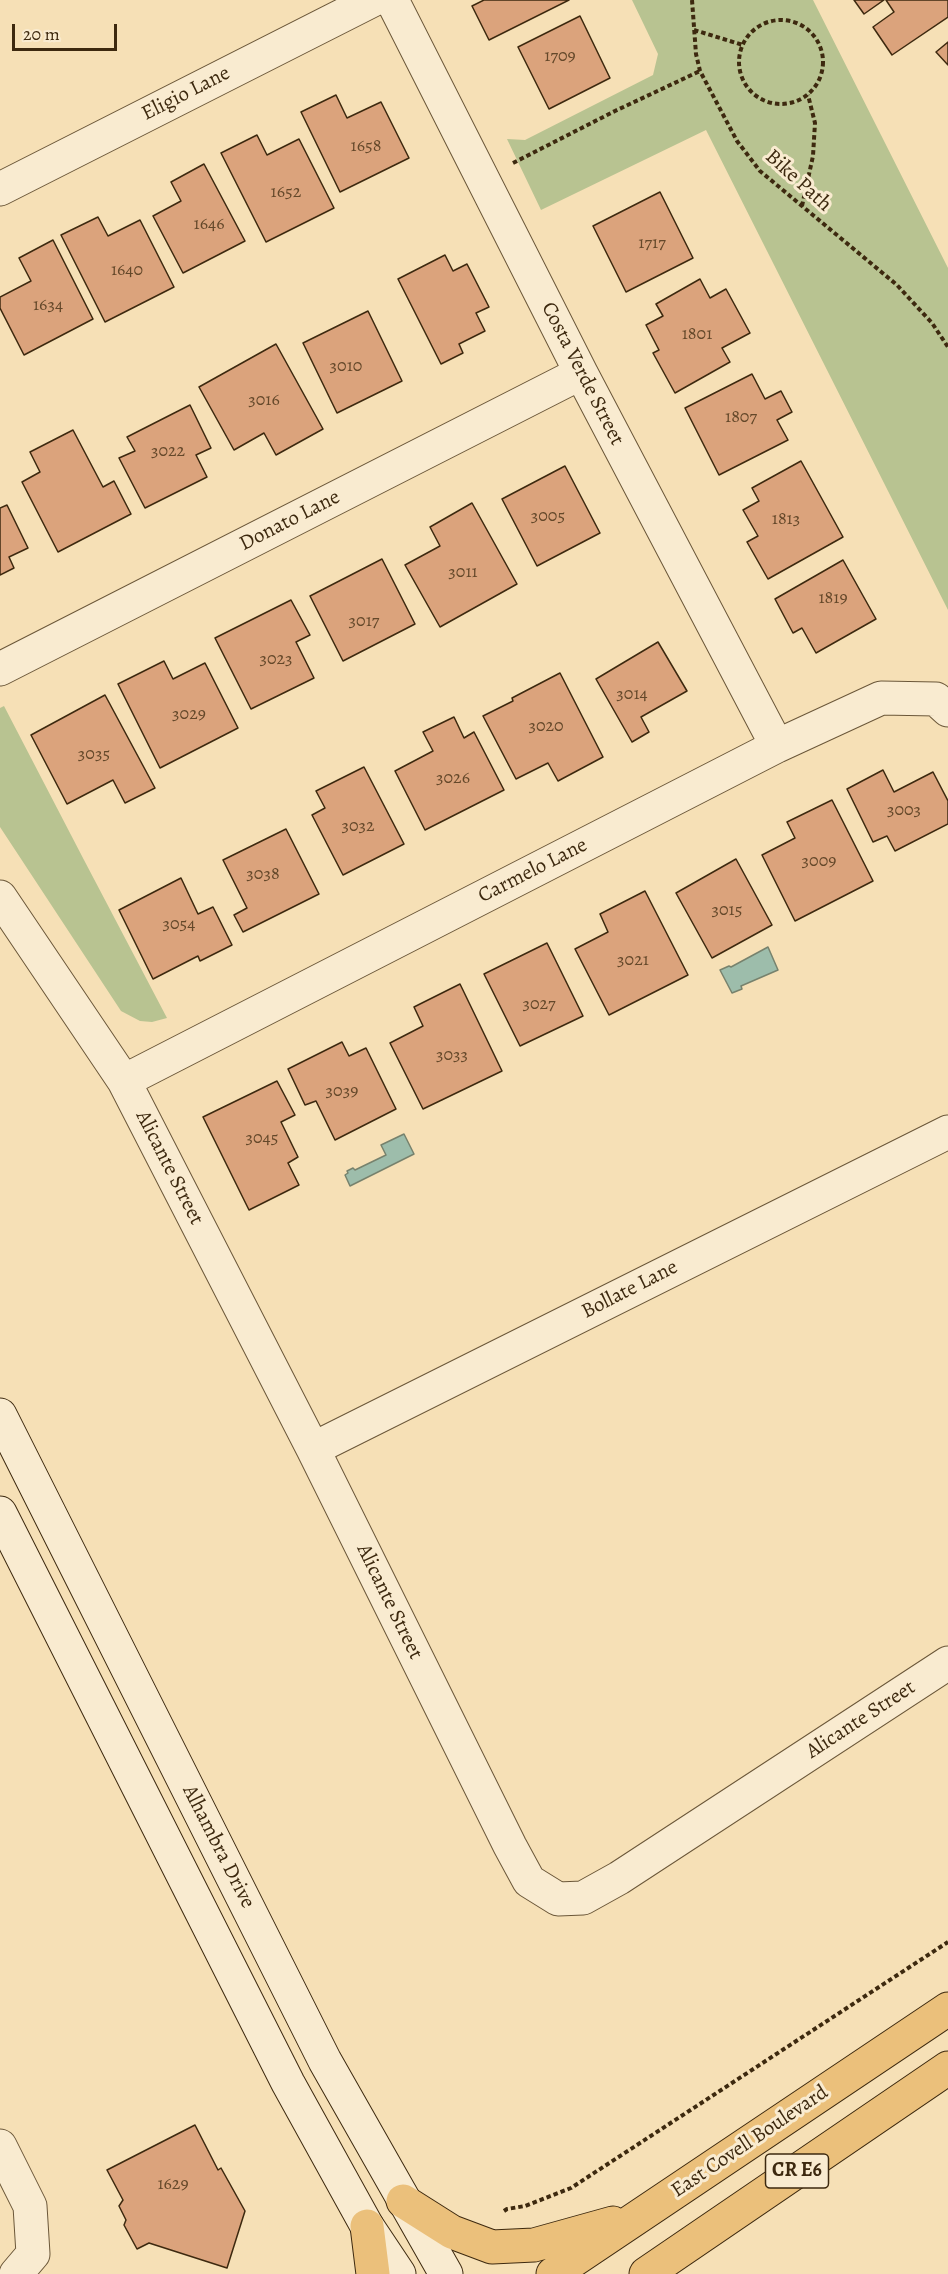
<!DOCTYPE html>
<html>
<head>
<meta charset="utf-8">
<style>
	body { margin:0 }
	#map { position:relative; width:948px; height:2274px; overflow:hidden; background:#f6e0b6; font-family:Alegreya,serif }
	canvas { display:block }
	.scale { position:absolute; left:12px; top:24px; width:105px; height:27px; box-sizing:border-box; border:3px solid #3d290f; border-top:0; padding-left:8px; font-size:18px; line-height:21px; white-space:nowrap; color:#3d290f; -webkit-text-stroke:4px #f9ebd0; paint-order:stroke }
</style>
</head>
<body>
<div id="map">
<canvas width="948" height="2274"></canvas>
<div class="scale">20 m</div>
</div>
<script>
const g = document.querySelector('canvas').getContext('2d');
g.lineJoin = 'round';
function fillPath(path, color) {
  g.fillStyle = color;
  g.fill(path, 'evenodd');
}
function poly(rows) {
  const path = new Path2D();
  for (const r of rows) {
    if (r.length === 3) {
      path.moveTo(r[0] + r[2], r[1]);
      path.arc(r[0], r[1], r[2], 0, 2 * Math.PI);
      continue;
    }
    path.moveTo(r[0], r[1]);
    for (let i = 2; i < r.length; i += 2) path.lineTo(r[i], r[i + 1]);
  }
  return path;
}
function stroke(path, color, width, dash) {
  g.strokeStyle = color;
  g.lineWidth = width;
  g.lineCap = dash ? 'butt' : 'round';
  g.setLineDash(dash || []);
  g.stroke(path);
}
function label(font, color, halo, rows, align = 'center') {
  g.font = font + ' Alegreya,serif';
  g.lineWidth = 6;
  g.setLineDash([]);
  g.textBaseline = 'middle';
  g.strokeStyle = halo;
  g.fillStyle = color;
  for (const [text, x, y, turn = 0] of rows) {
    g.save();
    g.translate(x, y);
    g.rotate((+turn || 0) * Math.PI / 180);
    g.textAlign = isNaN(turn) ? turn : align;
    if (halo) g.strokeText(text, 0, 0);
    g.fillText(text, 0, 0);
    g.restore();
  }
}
fillPath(poly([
	[632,0,813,0,948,268,948,610,706,130,541,210,507,139,525,140,653,75,658,54],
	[4,706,84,860,167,1018,152,1022,140,1021,121,1011,0,827,0,708]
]), '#b8c391');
const water = poly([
	[768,947,778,970,741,986,742,989,732,993,720,970,729,966,731,967,768,947],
	[404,1134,414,1154,350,1186,345,1175,348,1173,347,1171,353,1168,355,1170,386,1155,381,1145,404,1134]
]);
fillPath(water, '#9dbdab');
stroke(water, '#77826d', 1.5);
const building = poly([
	[484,0,569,0,489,40,472,6,484,0],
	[854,0,884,0,864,14,854,0],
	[886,0,948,0,948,17,892,55,873,27,894,12,886,0],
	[580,16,610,78,549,109,518,47,580,16],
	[948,42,948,65,936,52,948,42],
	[336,95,347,118,381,102,409,158,340,192,301,112,336,95],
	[257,135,267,155,299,139,334,208,266,242,221,153,257,135],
	[204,164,245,241,183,273,153,216,181,201,171,182,204,164],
	[660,192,693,258,626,292,593,226,660,192],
	[98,217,108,236,140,220,174,287,105,322,61,235,98,217],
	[53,240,93,319,24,355,0,308,0,297,31,281,19,258,53,240],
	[445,255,453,271,467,264,489,307,476,313,485,331,459,344,463,353,441,364,398,279,445,255],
	[700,279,710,298,726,289,750,333,722,348,730,362,675,393,653,353,659,350,646,325,663,316,656,304,700,279],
	[368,311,402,381,337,413,303,343,368,311],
	[276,344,323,429,276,455,264,433,234,450,199,387,276,344],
	[752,374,765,399,781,391,792,412,777,420,788,440,719,475,685,408,752,374],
	[190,405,211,448,196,455,207,477,145,508,119,458,135,451,127,437,190,405],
	[73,430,103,487,114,481,131,514,58,552,22,482,40,472,30,452,73,430],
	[801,461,843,537,768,579,747,542,758,536,743,510,759,501,752,488,801,461],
	[565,466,600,533,537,566,502,499,565,466],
	[472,503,517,584,440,627,405,565,440,546,430,527,472,503],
	[7,505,28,548,9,557,14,568,0,575,0,508,7,505],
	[382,559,415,624,343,661,310,596,382,559],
	[843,560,876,619,816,653,802,628,793,633,775,599,843,560],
	[291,600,310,635,296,642,314,678,251,709,215,638,291,600],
	[658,642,687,691,641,717,649,732,632,742,596,679,658,642],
	[164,661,173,679,205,663,238,728,160,768,118,684,164,661],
	[560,673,603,757,558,781,548,763,516,779,483,716,513,701,512,698,560,673],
	[105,695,155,788,125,803,113,780,67,804,31,735,105,695],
	[454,717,464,738,474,732,504,790,425,830,395,771,433,751,423,732,454,717],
	[364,767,404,844,343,875,312,815,325,808,316,791,364,767],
	[883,770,894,792,933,772,948,801,948,824,895,851,887,836,873,842,847,789,883,770],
	[832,800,873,881,795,921,762,855,795,838,787,822,832,800],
	[286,829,319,894,243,932,234,915,247,908,223,860,286,829],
	[736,859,772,925,712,958,676,893,736,859],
	[181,878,198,914,213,907,232,945,200,961,198,956,153,979,119,910,181,878],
	[645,891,688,975,609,1015,575,949,608,932,600,914,645,891],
	[547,943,583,1016,520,1046,484,974,547,943],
	[460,984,502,1071,423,1109,390,1043,423,1026,414,1007,460,984],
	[342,1042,349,1056,366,1048,396,1109,335,1140,316,1101,305,1105,288,1069,342,1042],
	[277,1081,295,1115,281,1122,298,1157,288,1163,299,1185,249,1210,203,1117,277,1081],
	[195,2125,218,2170,221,2168,245,2211,227,2268,149,2243,137,2249,124,2225,126,2220,119,2206,123,2200,107,2170,195,2125]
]);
fillPath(building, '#dba37c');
stroke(building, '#3d290f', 1.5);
const minor = poly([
	[392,0,581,373,777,746],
	[0,189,373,0],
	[0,669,581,373],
	[0,897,124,1081,313,1449,510,1846,529,1881,558,1899,583,1898,619,1878,948,1663],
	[124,1081,777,746,881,698,936,699,948,710],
	[313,1449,948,1132],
	[0,2146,30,2206,33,2254,16,2274]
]);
const secondary = poly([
	[0,1415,325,2061,446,2274],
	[0,1513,288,2083,367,2226,399,2274]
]);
const primary = poly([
	[403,2201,452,2232,492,2247,534,2245,613,2223],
	[367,2226,373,2274],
	[553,2274,948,2009],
	[646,2274,948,2068]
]);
stroke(minor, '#6b5739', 35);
stroke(secondary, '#3d290f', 35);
stroke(primary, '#3d290f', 35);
stroke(poly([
	[692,0,696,54,700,71,737,141,760,171,897,285,932,323,948,347],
	[781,62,42],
	[694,30,743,45],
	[513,163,615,111,700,71],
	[802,206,813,156,815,123,808,95],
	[504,2211,507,2209,525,2206,571,2188,948,1942]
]), '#3d290f', 4, [4.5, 3]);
stroke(minor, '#f9ebd0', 33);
stroke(secondary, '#f9ebd0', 33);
stroke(primary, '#ebc07b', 33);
label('18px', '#64482a', null, [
	["1709",560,57],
	["1658",366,147],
	["1652",286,193],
	["1646",209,225],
	["1717",652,244],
	["1640",127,271],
	["1634",48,306],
	["1801",697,335],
	["3010",346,367],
	["3016",264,401],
	["1807",741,418],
	["3022",168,452],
	["3005",548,517],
	["1813",786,520],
	["3011",463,573],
	["1819",833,599],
	["3017",364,622],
	["3023",276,660],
	["3014",632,695],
	["3029",189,715],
	["3020",546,727],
	["3035",94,755],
	["3026",453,779],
	["3003",904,811],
	["3032",358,827],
	["3009",819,862],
	["3038",263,875],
	["3015",727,911],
	["3054",179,925],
	["3021",633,961],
	["3027",539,1005],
	["3033",452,1056],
	["3039",342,1092],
	["3045",262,1139],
	["1629",173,2185]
]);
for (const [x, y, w] of [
	[797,2171,63]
]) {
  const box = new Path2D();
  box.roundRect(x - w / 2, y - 17, w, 34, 4.5);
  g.fillStyle = '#f9ebd0';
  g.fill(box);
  stroke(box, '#3d290f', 1.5);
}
label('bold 20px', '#3d290f', null, [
	["CR E6",797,2171]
]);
label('21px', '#3d290f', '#f9ebd0', [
	["Eligio Lane",186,94,-27],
	["Bike Path",798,181,42],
	["Costa Verde Street",582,374,63],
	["Donato Lane",290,521,-27],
	["Carmelo Lane",533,871,-27],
	["Alicante Street",169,1168,63],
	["Bollate Lane",630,1290,-27],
	["Alicante Street",389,1602,64],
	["Alicante Street",861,1720,-33],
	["Alhambra Drive",218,1847,63],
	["East Covell Boulevard",750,2142,-34]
]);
</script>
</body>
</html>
